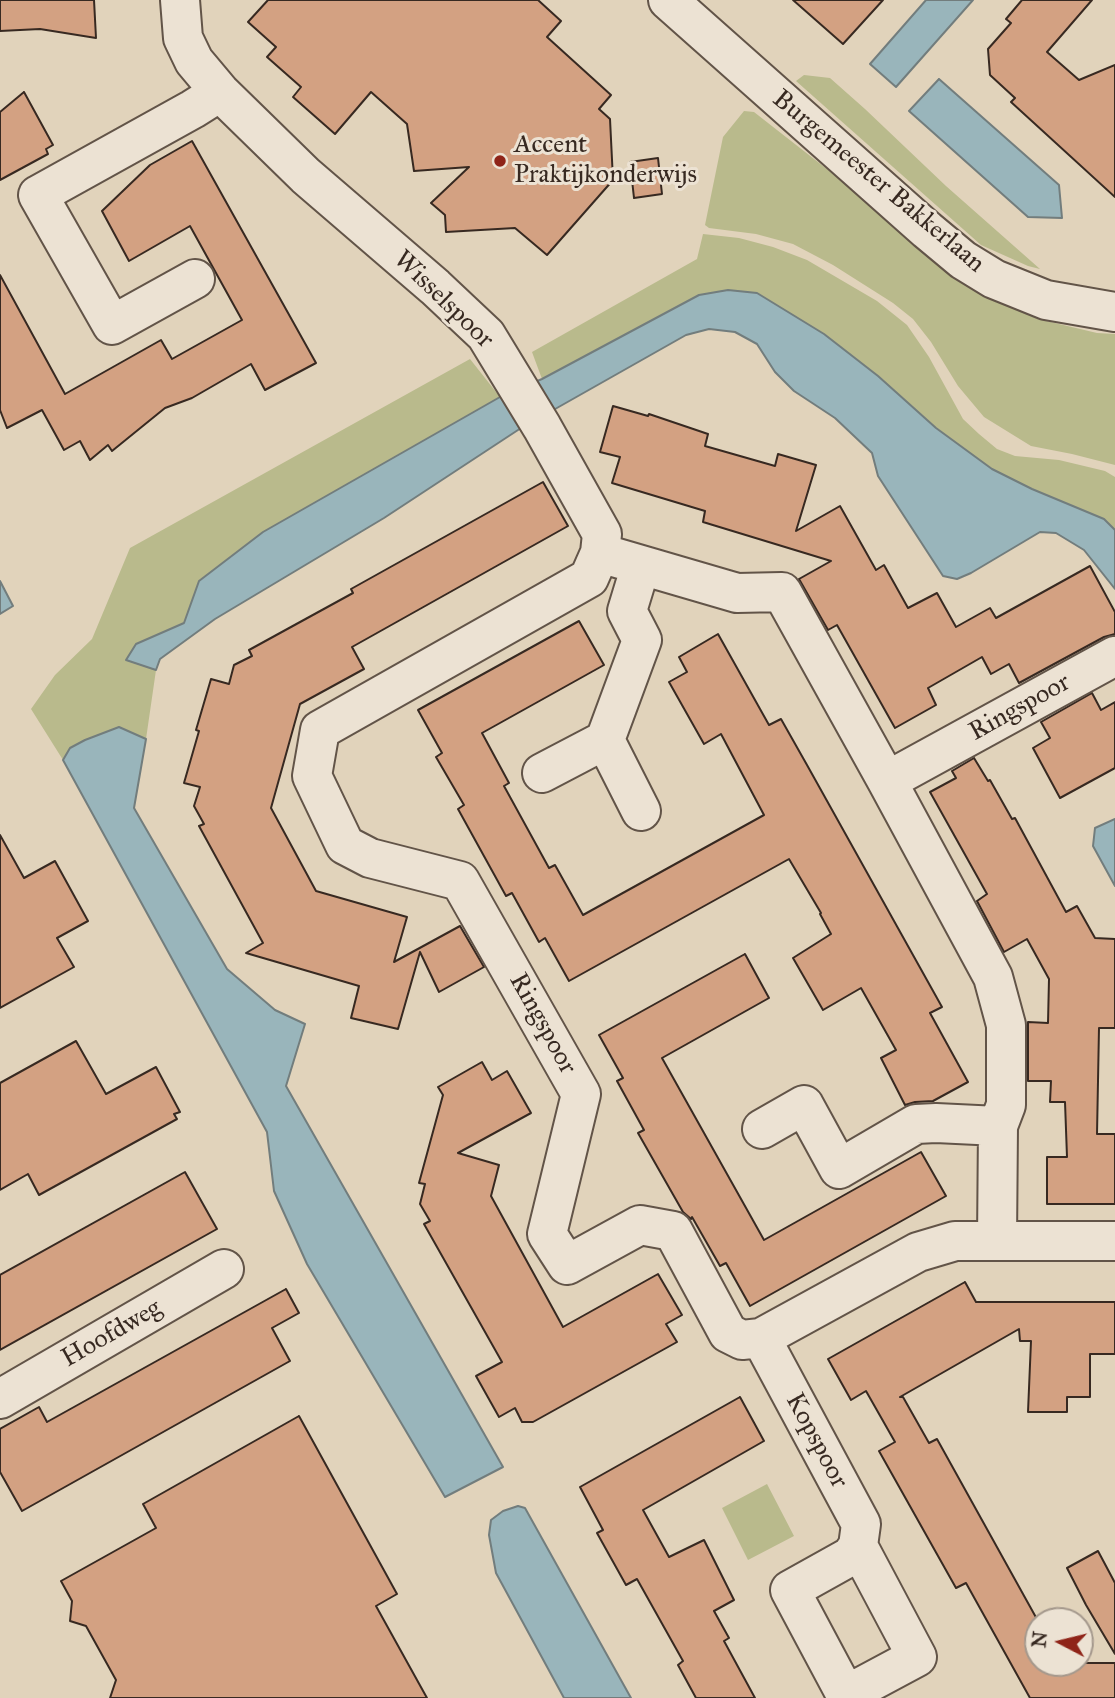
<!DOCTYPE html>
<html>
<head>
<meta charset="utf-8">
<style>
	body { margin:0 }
	#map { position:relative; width:1115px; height:1698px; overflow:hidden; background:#e1d3bb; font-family:"IM FELL Great Primer",serif }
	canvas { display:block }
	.north { position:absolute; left:1024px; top:1607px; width:70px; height:70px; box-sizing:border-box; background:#ece2d3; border:2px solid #a4988c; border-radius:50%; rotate:277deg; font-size:19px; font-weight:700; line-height:28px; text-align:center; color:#372921 }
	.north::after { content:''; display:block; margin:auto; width:24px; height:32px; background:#8f2418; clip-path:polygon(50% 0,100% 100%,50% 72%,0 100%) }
</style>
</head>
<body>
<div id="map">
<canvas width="1115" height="1698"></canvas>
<div class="north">N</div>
</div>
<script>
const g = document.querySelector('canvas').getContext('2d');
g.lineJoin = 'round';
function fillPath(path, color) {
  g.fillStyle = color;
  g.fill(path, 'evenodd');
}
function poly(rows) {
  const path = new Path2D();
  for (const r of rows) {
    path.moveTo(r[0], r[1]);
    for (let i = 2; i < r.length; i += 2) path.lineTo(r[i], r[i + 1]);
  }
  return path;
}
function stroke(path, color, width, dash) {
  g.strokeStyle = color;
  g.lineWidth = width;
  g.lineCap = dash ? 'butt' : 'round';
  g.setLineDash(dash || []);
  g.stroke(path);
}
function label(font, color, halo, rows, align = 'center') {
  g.font = font + ' "IM FELL Great Primer",serif';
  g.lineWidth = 6;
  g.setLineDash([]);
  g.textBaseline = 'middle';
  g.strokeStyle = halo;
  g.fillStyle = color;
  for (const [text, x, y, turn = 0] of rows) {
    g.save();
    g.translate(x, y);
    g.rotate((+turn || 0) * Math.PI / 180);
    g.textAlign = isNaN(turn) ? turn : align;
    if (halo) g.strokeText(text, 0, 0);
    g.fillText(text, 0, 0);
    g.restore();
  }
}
fillPath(poly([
	[804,75,830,78,865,109,946,186,1040,269,1028,266,981,245,796,81],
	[744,111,754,112,846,184,935,261,972,288,1038,319,1097,333,1115,334,1115,465,1072,454,1031,446,984,417,958,386,931,342,913,319,893,303,833,265,793,244,756,234,709,228,705,225,723,137],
	[703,234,739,238,773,247,807,260,877,301,907,325,929,357,963,419,979,434,997,449,1015,456,1059,460,1105,471,1115,477,1115,530,1104,519,1032,489,992,469,936,428,878,376,824,334,792,316,699,295,542,379,532,352,697,259],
	[470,359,500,397,263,532,199,581,184,623,136,644,127,660,156,670,146,739,119,727,70,748,63,760,31,709,55,675,92,639,130,548],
	[767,1484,794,1536,748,1560,722,1508]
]), '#b9ba8c');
const water = poly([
	[926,0,973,0,896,87,870,64,926,0],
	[939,79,1059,185,1062,218,1028,217,909,111,939,79],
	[728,290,757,293,824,334,878,376,936,428,992,469,1032,489,1104,519,1115,530,1115,589,1084,550,1056,533,1040,532,971,573,957,579,943,576,878,476,872,453,835,418,794,391,775,372,757,344,735,332,709,329,686,335,518,430,384,518,215,619,160,659,156,670,126,660,136,644,184,623,199,581,263,532,500,397,542,379,699,295,728,290],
	[0,581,13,606,0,614,0,581],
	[119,727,146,739,134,808,227,969,275,1010,305,1024,286,1086,503,1467,445,1497,307,1264,274,1191,267,1132,63,760,70,748,85,740,119,727],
	[1115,819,1115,886,1093,846,1095,828,1115,819],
	[518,1506,525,1508,631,1698,564,1698,496,1573,489,1535,491,1520,503,1511,518,1506]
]);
fillPath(water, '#99b5bb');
stroke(water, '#727d7d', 2);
const building = poly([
	[0,0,94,0,96,38,40,29,0,31,0,0],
	[268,0,538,0,561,21,547,37,611,95,599,109,610,119,613,180,547,255,515,228,446,232,445,215,431,203,469,167,414,171,407,124,371,92,335,134,293,97,301,87,267,57,276,47,248,22,268,0],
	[793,0,883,0,843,44,793,0],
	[1022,0,1092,0,1047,52,1079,80,1115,65,1115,197,1011,102,1015,98,990,75,988,49,1011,23,1006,19,1022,0],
	[24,92,53,145,46,149,48,154,0,180,0,112,24,92],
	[192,141,316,363,265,390,251,364,192,398,165,408,112,451,108,445,90,460,80,441,64,450,42,410,7,428,0,410,0,275,65,394,161,340,172,359,242,320,190,226,129,261,102,211,150,165,192,141],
	[658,158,662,194,634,198,630,162,658,158],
	[613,406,648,416,649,414,708,434,705,446,775,466,778,454,816,465,796,531,840,506,876,570,884,565,908,608,937,593,956,627,990,608,996,618,1090,566,1115,612,1115,634,1104,637,1019,683,1009,664,991,674,982,657,928,688,936,705,895,728,837,625,828,630,799,579,831,561,703,522,705,511,612,483,620,457,600,452,613,406],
	[543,482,568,526,352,647,364,669,300,704,271,808,316,891,407,917,394,962,460,926,484,967,439,992,420,952,398,1029,351,1018,359,986,246,953,263,943,199,826,204,824,194,806,200,787,184,783,199,731,196,730,211,679,229,684,234,665,252,656,249,650,353,593,351,589,543,482],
	[579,621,604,665,482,733,509,783,504,786,549,868,555,865,583,915,764,815,721,734,704,744,669,682,687,672,679,657,718,634,769,725,781,719,807,765,942,1007,930,1013,968,1082,933,1101,915,1102,905,1105,881,1058,896,1050,861,988,823,1010,793,958,831,934,820,914,821,913,789,859,569,981,545,938,539,942,512,893,506,896,458,809,464,805,436,757,442,753,418,710,579,621],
	[1092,693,1101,710,1115,702,1115,768,1060,798,1033,748,1050,738,1041,722,1092,693],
	[974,758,988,781,990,780,1012,819,1015,818,1066,912,1077,906,1095,938,1115,939,1115,1028,1099,1028,1097,1134,1115,1134,1115,1204,1047,1204,1047,1157,1067,1157,1065,1102,1050,1102,1051,1081,1028,1081,1028,1022,1048,1023,1049,979,1027,939,1004,952,977,901,987,894,930,792,956,778,952,771,974,758],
	[0,835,24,878,55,861,88,921,57,938,74,967,0,1008,0,835],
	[745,954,769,998,662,1058,764,1240,921,1152,946,1196,750,1306,726,1263,720,1266,692,1217,691,1219,683,1212,638,1133,644,1130,617,1081,623,1078,599,1035,745,954],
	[76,1041,106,1094,156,1067,180,1112,174,1114,177,1119,39,1195,28,1174,0,1190,0,1083,76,1041],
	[482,1062,492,1080,507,1071,531,1113,458,1153,499,1165,491,1196,563,1327,658,1274,682,1315,666,1324,677,1342,533,1422,522,1422,515,1408,499,1417,476,1376,502,1362,424,1224,430,1221,420,1204,425,1184,419,1183,443,1095,438,1087,482,1062],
	[185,1172,217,1229,0,1350,0,1275,185,1172],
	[965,1282,976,1302,1115,1302,1115,1354,1090,1354,1090,1397,1067,1397,1067,1412,1028,1412,1031,1341,1020,1341,1019,1329,900,1397,903,1397,929,1443,937,1439,1038,1621,1038,1663,1115,1663,1115,1698,1030,1698,966,1583,956,1588,879,1451,895,1442,866,1391,851,1400,828,1359,965,1282],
	[286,1289,299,1313,272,1328,290,1361,22,1511,0,1472,0,1429,39,1407,47,1422,286,1289],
	[740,1397,764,1441,643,1510,669,1557,704,1540,734,1600,714,1611,729,1638,724,1641,755,1698,696,1698,678,1665,683,1661,637,1579,626,1585,597,1533,603,1530,580,1487,740,1397],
	[299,1416,397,1594,376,1606,427,1698,110,1698,116,1680,86,1626,70,1621,72,1601,61,1581,156,1528,143,1504,299,1416],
	[1098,1551,1115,1583,1115,1654,1086,1605,1067,1568,1098,1551]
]);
fillPath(building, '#d3a182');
stroke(building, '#372921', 2);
const minor = poly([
	[180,0,183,38,194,61,220,92,306,176,435,287,486,335,542,427,602,534,600,553,589,578,320,730,312,776,345,845,370,858,460,881,581,1094,547,1234,567,1265,640,1225,673,1231,728,1333,742,1340,761,1338,918,1252,955,1241,1115,1241],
	[668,0,927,230,963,260,994,279,1046,300,1115,312],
	[195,279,112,325,38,195,193,109,220,92],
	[600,553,737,593,782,592,887,781,993,977,1006,1025,1006,1105,998,1126,997,1241],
	[641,565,627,611,642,640,605,740,641,811],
	[542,773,605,740],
	[887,781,1115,656],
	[762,1129,804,1105,839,1169,916,1124,936,1123,998,1126],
	[761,1338,861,1524,858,1546,851,1556,790,1590,846,1695,917,1657,858,1546],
	[0,1399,224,1269]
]);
stroke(minor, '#625448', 42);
stroke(minor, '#ece2d3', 38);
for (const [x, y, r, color] of [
	[500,161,7,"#8f2418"]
]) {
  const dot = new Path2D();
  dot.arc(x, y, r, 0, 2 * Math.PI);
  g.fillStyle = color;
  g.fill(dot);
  stroke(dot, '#ece2d3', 2.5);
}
label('26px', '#372921', '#ece2d3', [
	["Accent",514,146],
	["Praktijkonderwijs",514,176]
], 'left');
label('26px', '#372921', '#ece2d3', [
	["Burgemeester Bakkerlaan",878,182,40],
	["Wisselspoor",443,300,44],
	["Ringspoor",1020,708,-29],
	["Ringspoor",542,1024,61],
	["Hoofdweg",112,1334,-30],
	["Kopspoor",816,1441,62]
]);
</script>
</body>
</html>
